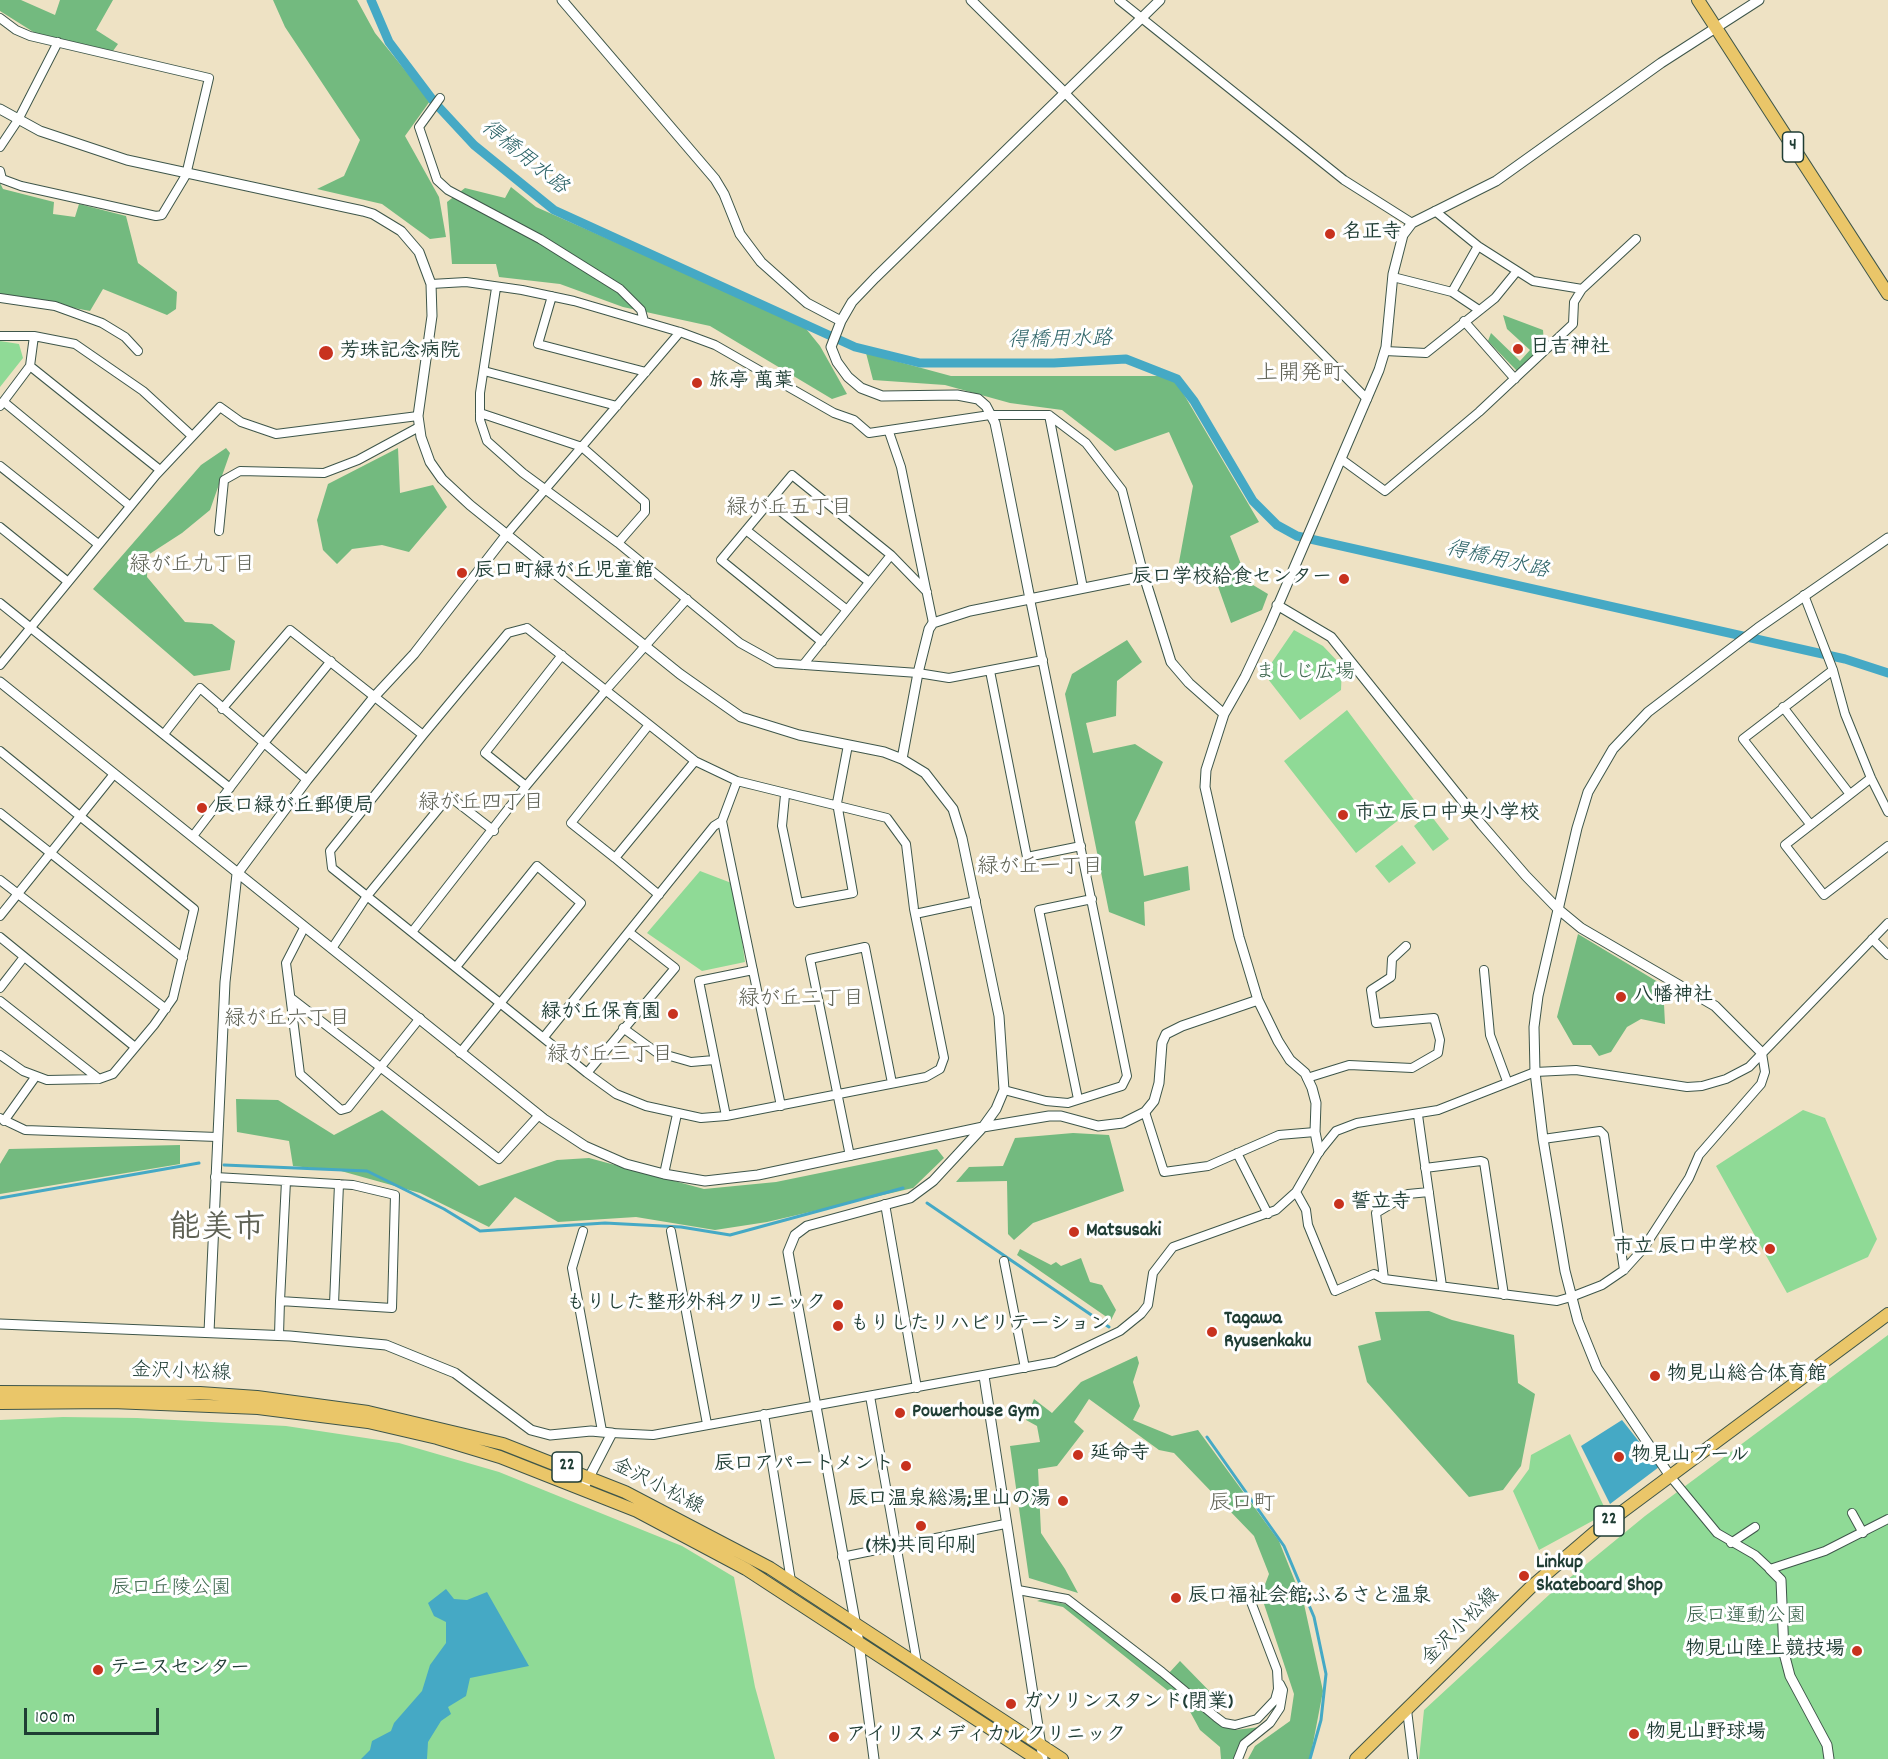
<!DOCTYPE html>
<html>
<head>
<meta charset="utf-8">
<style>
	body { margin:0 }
	#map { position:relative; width:1888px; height:1759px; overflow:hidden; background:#eee2c4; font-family:Dekko,sans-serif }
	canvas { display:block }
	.scale { position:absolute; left:24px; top:1708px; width:135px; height:27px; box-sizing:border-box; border:3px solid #1f3d34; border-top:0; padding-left:8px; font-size:18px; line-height:21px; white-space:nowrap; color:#1f3d34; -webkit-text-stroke:4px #fff; paint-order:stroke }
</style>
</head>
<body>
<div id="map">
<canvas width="1888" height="1759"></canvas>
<div class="scale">100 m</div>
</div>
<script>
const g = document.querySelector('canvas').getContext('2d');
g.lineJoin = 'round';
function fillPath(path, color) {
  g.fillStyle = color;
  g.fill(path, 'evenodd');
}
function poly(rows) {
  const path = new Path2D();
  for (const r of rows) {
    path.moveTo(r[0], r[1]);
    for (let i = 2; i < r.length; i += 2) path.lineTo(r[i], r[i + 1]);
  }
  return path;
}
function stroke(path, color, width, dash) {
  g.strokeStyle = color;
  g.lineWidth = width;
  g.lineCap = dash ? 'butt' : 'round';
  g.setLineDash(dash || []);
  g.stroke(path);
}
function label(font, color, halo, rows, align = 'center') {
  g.font = font + ' Dekko,"Klee One",sans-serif';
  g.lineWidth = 6;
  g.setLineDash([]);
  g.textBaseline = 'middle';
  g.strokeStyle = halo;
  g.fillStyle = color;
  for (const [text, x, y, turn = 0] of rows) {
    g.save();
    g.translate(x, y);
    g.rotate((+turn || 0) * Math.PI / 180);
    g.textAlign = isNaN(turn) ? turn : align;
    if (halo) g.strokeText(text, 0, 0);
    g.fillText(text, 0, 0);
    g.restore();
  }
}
fillPath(poly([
	[0,341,19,344,23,358,0,387],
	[1294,630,1323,646,1342,666,1341,690,1300,720,1264,674],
	[1347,710,1418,805,1356,853,1284,761],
	[1429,813,1449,839,1433,851,1414,826],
	[1402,845,1416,863,1389,883,1375,866],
	[700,871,734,884,745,962,702,971,647,933],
	[1803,1110,1825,1118,1877,1239,1868,1257,1787,1293,1716,1166],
	[1888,1335,1888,1759,1419,1759,1424,1710,1550,1594,1645,1516],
	[63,1417,137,1418,286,1426,399,1443,499,1472,682,1546,734,1577,755,1687,775,1759,0,1759,0,1420],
	[1570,1434,1607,1513,1539,1550,1513,1491,1529,1469,1531,1455]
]), '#8fda96');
fillPath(poly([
	[0,0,21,0,55,15,60,0,113,0,96,30,118,44,113,51,35,33,0,11],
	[273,0,357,0,375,33,430,101,405,136,439,197,446,237,430,239,382,204,317,189,344,176,360,140,285,27],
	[0,183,3,189,54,202,53,214,75,217,79,204,126,216,138,263,177,292,176,309,167,315,103,289,90,311,0,294],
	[511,187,536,207,803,325,820,346,847,394,832,399,710,326,623,307,560,284,499,277,496,264,452,264,447,202,465,188,505,198],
	[1503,315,1543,330,1544,344,1518,372,1488,341,1491,333,1520,361,1530,350,1507,329],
	[866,353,951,376,1173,376,1259,522,1230,536,1248,582,1268,594,1262,610,1231,623,1215,578,1177,573,1193,486,1169,432,1115,451,1062,410,1010,403,945,385,873,380],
	[226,448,230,453,210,510,182,533,148,555,147,577,185,622,212,624,235,641,230,670,194,676,93,589,201,465],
	[398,448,400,493,433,485,447,507,409,552,382,545,352,549,337,564,323,550,317,520,328,484],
	[1127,640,1142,662,1117,681,1116,716,1086,723,1093,753,1135,744,1163,762,1135,822,1144,876,1188,866,1190,890,1144,902,1145,926,1109,912,1065,694,1072,674],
	[1578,934,1663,985,1665,1024,1641,1019,1627,1027,1611,1052,1599,1056,1591,1045,1573,1045,1557,1017],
	[236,1099,278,1100,334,1135,382,1110,479,1186,557,1160,589,1158,704,1189,776,1182,937,1149,944,1158,913,1188,767,1222,715,1230,636,1217,558,1222,515,1197,489,1227,420,1193,341,1171,293,1166,289,1141,237,1132],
	[1073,1133,1109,1135,1124,1191,1033,1223,1014,1240,1008,1234,1007,1181,956,1182,969,1167,1003,1166,1015,1138],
	[180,1145,180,1164,0,1194,0,1164,9,1149],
	[1020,1249,1051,1265,1056,1262,1061,1266,1081,1258,1090,1282,1102,1285,1116,1310,1111,1320,1017,1255],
	[1429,1311,1452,1320,1514,1335,1518,1383,1535,1394,1521,1466,1503,1490,1469,1497,1367,1382,1358,1346,1381,1340,1375,1312],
	[1137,1356,1139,1363,1133,1382,1140,1406,1133,1420,1172,1436,1198,1430,1279,1541,1304,1604,1323,1691,1310,1759,1248,1759,1255,1746,1290,1721,1294,1694,1261,1595,1269,1574,1254,1536,1174,1453,1159,1450,1089,1399,1074,1422,1084,1431,1057,1466,1038,1469,1041,1533,1065,1569,1078,1593,1029,1578,1010,1446,1040,1442,1037,1426,1026,1420,1034,1399,1052,1413,1081,1382],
	[1043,1599,1069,1605,1198,1703,1211,1719,1235,1730,1268,1726,1240,1744,1235,1759,1221,1759,1220,1747,1200,1730,1187,1706,1063,1607,1037,1601],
	[1180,1661,1222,1704,1213,1707,1169,1673]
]), '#73ba7f');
fillPath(poly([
	[1622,1420,1659,1467,1610,1504,1581,1446],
	[446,1589,454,1599,467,1600,487,1592,529,1666,470,1678,466,1696,448,1707,451,1714,441,1721,428,1742,427,1759,361,1759,370,1750,372,1741,391,1731,394,1723,422,1691,430,1665,446,1643,446,1622,434,1616,428,1603]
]), '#45a9c5');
stroke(poly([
	[224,1165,367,1171,444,1209,480,1231,605,1223,681,1227,730,1235,903,1188],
	[0,1198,199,1163],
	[927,1203,1109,1327],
	[1207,1437,1284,1546,1314,1617,1326,1674,1321,1720,1310,1759]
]), '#45a9c5', 3);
stroke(poly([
	[371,0,389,42,435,103,474,145,554,210,855,347,920,363,1054,363,1126,359,1177,379,1194,401,1253,501,1277,525,1297,536,1845,659,1888,673]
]), '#45a9c5', 9);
const minor = poly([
	[1119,0,1344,180,1412,223],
	[0,18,16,30,30,36,209,78,186,175,162,215,156,216,21,186,2,179,0,171],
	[1064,92,1367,399],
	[440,98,419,127,437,180,448,190,540,239,620,289,641,310,644,321],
	[0,147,18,120,58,42],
	[1435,211,1478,246,1533,281,1582,289],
	[1393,277,1452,292,1479,310],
	[431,284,466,282,522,290,574,301,680,332,715,345,834,413,854,420,869,433,990,415,1049,415,1086,443,1122,490,1144,576],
	[496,288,480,393,480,420,487,441,523,473,618,543,740,643,776,663,918,673,949,678,1043,660],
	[1452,292,1478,246],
	[552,296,538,344,646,372],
	[0,298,55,306,102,323,125,337,138,351],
	[1464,321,1515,379],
	[0,336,34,336,75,344,143,391,192,436],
	[1385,351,1426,353,1495,298,1517,271],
	[30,366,160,470],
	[484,371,617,406],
	[4,402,130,506],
	[0,406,30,366,34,336],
	[480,413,582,447,645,502,645,512,618,543],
	[1049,415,1083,588],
	[889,432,901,467,933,623],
	[1341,459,1385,491,1479,412,1573,324,1574,302,1582,289,1636,239],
	[0,466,98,544],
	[769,502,869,582],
	[0,527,67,581],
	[746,530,847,610],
	[219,531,224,480,240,471,324,473,358,460,419,427],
	[507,534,680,332],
	[1804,595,1833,670,1845,714,1871,778,1888,812],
	[0,603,230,788],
	[527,628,695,761,737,781,887,818,906,844,914,909,944,1058,940,1069,926,1077,726,1116,701,1118,646,1106,616,1094,587,1073,332,868,330,851,423,735,508,633,527,628],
	[822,642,721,560,792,475,891,555,927,592],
	[0,665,156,475,220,407,241,422,276,434,418,416],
	[803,665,891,555],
	[990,671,1027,857,1081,846],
	[1783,707,1849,793],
	[222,709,290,630,423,735],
	[164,734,200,688,264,743,331,661],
	[0,751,194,909,173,998,154,1025,113,1074,99,1079,47,1080,23,1071,0,1055],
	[1871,778,1785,845,1824,895,1888,846],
	[737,781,722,821,781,1106],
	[526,786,485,753,562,655],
	[785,795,782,826,798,903,853,893,837,803,848,745],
	[0,813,183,958],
	[1810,824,1743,739,1833,670],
	[193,836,264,743,307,780],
	[615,858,571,823,648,726],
	[0,880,166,1009],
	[659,895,615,858,695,761],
	[915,914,976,901],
	[0,916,114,774],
	[304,928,286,963,300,1074,341,1110,348,1108,420,1018],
	[412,932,526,786,606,690,687,599],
	[0,937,135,1047],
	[1872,939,1888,955],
	[333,947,367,896,449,796,494,831],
	[456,967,537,866,581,903,460,1053],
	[1484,970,1490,1035,1507,1081],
	[0,988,24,957],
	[291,998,499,1159,539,1115],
	[0,1001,99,1079],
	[623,1028,656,1052,691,1062,714,1060],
	[544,1037,714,826,722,821],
	[587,1073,675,968,630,933],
	[1307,1078,1349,1065,1412,1068,1438,1053,1440,1040,1434,1018,1376,1023,1371,990,1391,977,1392,959,1406,946],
	[1004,1090,1046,1101,1068,1103,1122,1086,1127,1076,1030,599],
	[1078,1099,1039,910,1092,899],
	[1145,1112,1164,1172,1208,1166,1279,1135,1315,1132],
	[1418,1115,1442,1286],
	[726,1116,699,981,753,970],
	[0,1118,25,1130,217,1137],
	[4,1121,36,1076],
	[1543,1139,1600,1131,1604,1135,1624,1270],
	[1237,1153,1268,1214],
	[850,1156,810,959,865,947,892,1083],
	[1425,1168,1481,1161,1484,1162,1504,1295],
	[664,1174,677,1114],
	[215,1177,286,1181,353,1185,395,1195,392,1308,280,1301,286,1181],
	[1296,1192,1306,1210,1308,1225,1335,1291,1374,1274,1384,1279,1557,1301,1571,1297,1602,1285,1624,1270,1643,1249,1689,1178,1699,1155,1761,1084,1765,1072,1762,1053],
	[885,1204,917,1388],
	[583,1231,572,1268,602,1431],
	[671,1231,707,1424],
	[1004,1261,1025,1368],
	[1384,1279,1376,1213,1408,1194,1429,1192],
	[334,1304,339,1184],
	[279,1335,280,1301],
	[870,1396,917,1663],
	[764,1414,791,1581],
	[612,1433,653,1435,1055,1362,1120,1331,1141,1314,1148,1305,1153,1273,1173,1247,1276,1210,1296,1192,1319,1152,1336,1131,1357,1123,1438,1110,1535,1072,1576,1070,1687,1087,1702,1086,1726,1079,1749,1067,1888,923],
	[1670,1476,1717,1533,1755,1555,1770,1569,1825,1551,1888,1519],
	[1852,1513,1863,1533],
	[1731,1543,1755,1527],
	[842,1557,1005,1524],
	[1018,1590,1067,1599,1162,1672,1216,1717,1224,1723,1235,1725,1257,1719,1275,1700,1278,1689,1277,1670,1248,1594],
	[1407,1710,1413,1759],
	[1238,1759,1244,1744,1270,1723,1280,1708,1283,1690,1280,1684]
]);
const tertiary = poly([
	[562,0,715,179,724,194,740,234,761,262,807,303,841,321,831,347,837,362,848,377,861,388,882,396,957,395,978,399,986,406,995,423,1000,447,1030,599],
	[971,0,1064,92],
	[0,109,40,131,127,160,363,211,373,214,401,231,419,252,431,284,432,316,418,416,421,437,430,462,442,479,470,505,680,674,741,717,799,735,884,752,902,759,925,773,953,809,962,838,999,1016,1004,1090,996,1109,983,1127,933,1181,910,1198,807,1226,795,1235,788,1252,859,1643,874,1759],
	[841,321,852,302,875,278,1160,0],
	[1277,605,1331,637,1482,825,1526,876,1558,909,1581,928,1715,1006,1762,1053],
	[0,682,544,1119,585,1146,626,1164,664,1174,705,1181,758,1175,983,1127,1049,1116,1061,1116,1098,1126,1123,1123,1145,1112,1154,1101,1159,1083,1162,1043,1166,1034,1182,1026,1258,1000],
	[902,759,918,673,929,629,933,623,970,611,1144,576,1171,662,1189,683,1224,714],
	[1319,1152,1315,1132,1316,1103,1312,1088,1305,1073,1290,1060,1278,1041,1258,1000,1239,937,1205,787,1206,770,1224,714,1245,677,1270,624,1379,370,1386,347,1393,274,1403,235,1412,223,1496,181,1661,63,1759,0],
	[0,1324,290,1336,386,1345,455,1373,531,1430,550,1435,591,1431,612,1433,583,1489],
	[209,1332,225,982,237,874,307,780,374,697,414,654,507,534],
	[984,1376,1043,1759],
	[1670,1476,1597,1368,1578,1321,1565,1271,1543,1139,1535,1072,1534,1027,1538,996,1577,828,1588,792,1613,749,1648,712,1758,628,1888,538],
	[1770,1569,1781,1580,1784,1653,1790,1676,1827,1745,1829,1759]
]);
const primary = poly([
	[1698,0,1888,294],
	[0,1392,200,1393,257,1397,368,1412,503,1444,625,1492,770,1568,1062,1759],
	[0,1403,112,1402,258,1408,368,1422,437,1438,500,1457,637,1511,746,1569,1037,1759],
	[1356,1759,1531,1587,1595,1532,1888,1314]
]);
stroke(minor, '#3e564a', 10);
stroke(tertiary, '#3e564a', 11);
stroke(primary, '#3e564a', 14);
stroke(minor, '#fff', 8);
stroke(tertiary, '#fff', 9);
stroke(primary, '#eac669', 12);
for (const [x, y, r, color] of [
	[1330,234,6,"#c8321e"],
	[1518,349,6,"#c8321e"],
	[326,353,8,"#c8321e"],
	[697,383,6,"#c8321e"],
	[462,573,6,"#c8321e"],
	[1344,579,6,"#c8321e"],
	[202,808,6,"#c8321e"],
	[1343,815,6,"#c8321e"],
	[1621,997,6,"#c8321e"],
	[673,1014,6,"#c8321e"],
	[1339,1204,6,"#c8321e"],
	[1074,1232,6,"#c8321e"],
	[1770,1249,6,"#c8321e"],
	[838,1305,6,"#c8321e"],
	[838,1326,6,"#c8321e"],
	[1212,1332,6,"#c8321e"],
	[1655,1376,6,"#c8321e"],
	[900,1413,6,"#c8321e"],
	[1078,1455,6,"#c8321e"],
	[1619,1457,6,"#c8321e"],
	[906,1466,6,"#c8321e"],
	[1063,1501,6,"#c8321e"],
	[921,1526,6,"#c8321e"],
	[1524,1576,6,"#c8321e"],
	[1176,1598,6,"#c8321e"],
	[1857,1651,6,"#c8321e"],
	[98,1670,6,"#c8321e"],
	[1011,1704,6,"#c8321e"],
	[1634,1734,6,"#c8321e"],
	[834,1737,6,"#c8321e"]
]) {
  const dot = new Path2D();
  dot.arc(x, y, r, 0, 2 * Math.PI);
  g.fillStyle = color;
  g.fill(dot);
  stroke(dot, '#fff', 2);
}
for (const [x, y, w] of [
	[1793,147,21],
	[567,1467,30],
	[1609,1521,30]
]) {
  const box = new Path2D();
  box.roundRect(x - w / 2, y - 15, w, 30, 4.5);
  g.fillStyle = '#fff';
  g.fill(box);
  stroke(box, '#1f3d34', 1.5);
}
label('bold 18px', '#1f3d34', null, [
	["4",1793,147],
	["22",567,1467],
	["22",1609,1521]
]);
label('bold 20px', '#1f3d34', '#fff', [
	["名正寺",1342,234],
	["日吉神社",1530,349],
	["芳珠記念病院",340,353],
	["旅亭 萬葉",709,383],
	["辰口町緑が丘児童館",474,573],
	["辰口学校給食センター",1332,579,"right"],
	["辰口緑が丘郵便局",214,808],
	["市立 辰口中央小学校",1355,815],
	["八幡神社",1633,997],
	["緑が丘保育園",661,1014,"right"],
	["誓立寺",1351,1204],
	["Matsusaki",1086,1232],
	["市立 辰口中学校",1758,1249,"right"],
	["もりした整形外科クリニック",826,1305,"right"],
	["Tagawa",1224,1320],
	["Ryusenkaku",1224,1343],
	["もりしたリハビリテーション",850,1326],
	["物見山総合体育館",1667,1376],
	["Powerhouse Gym",912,1413],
	["延命寺",1090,1455],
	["物見山プール",1631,1457],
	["辰口アパートメント",894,1466,"right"],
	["辰口温泉総湯;里山の湯",1051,1501,"right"],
	["(株)共同印刷",921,1548,"center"],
	["Linkup",1536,1564],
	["Skateboard Shop",1536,1587],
	["辰口福祉会館;ふるさと温泉",1188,1598],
	["物見山陸上競技場",1845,1651,"right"],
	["テニスセンター",110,1670],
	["ガソリンスタンド(閉業)",1023,1704],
	["物見山野球場",1646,1734],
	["アイリスメディカルクリニック",846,1737]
], 'left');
label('20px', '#3b644c', '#fff', [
	["ましじ広場",1305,674],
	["辰口丘陵公園",171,1590],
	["辰口運動公園",1746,1618]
]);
label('20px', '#1f3d34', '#fff', [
	["金沢小松線",181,1374,2],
	["金沢小松線",657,1488,27],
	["金沢小松線",1462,1628,-45]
]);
label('italic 21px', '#2c6367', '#fff', [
	["得橋用水路",523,159,39],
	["得橋用水路",1060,342,-1],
	["得橋用水路",1497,562,13]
]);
label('21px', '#5f6255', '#fff', [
	["緑が丘五丁目",789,510],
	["緑が丘九丁目",192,567],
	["緑が丘四丁目",481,805],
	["緑が丘一丁目",1040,869],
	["緑が丘二丁目",801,1001],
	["緑が丘六丁目",287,1021],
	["緑が丘三丁目",610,1057]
]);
label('22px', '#5f6255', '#fff', [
	["上開発町",1300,376],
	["辰口町",1242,1506]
]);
label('bold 32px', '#5f6255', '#fff', [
	["能美市",217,1232]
]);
</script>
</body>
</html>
